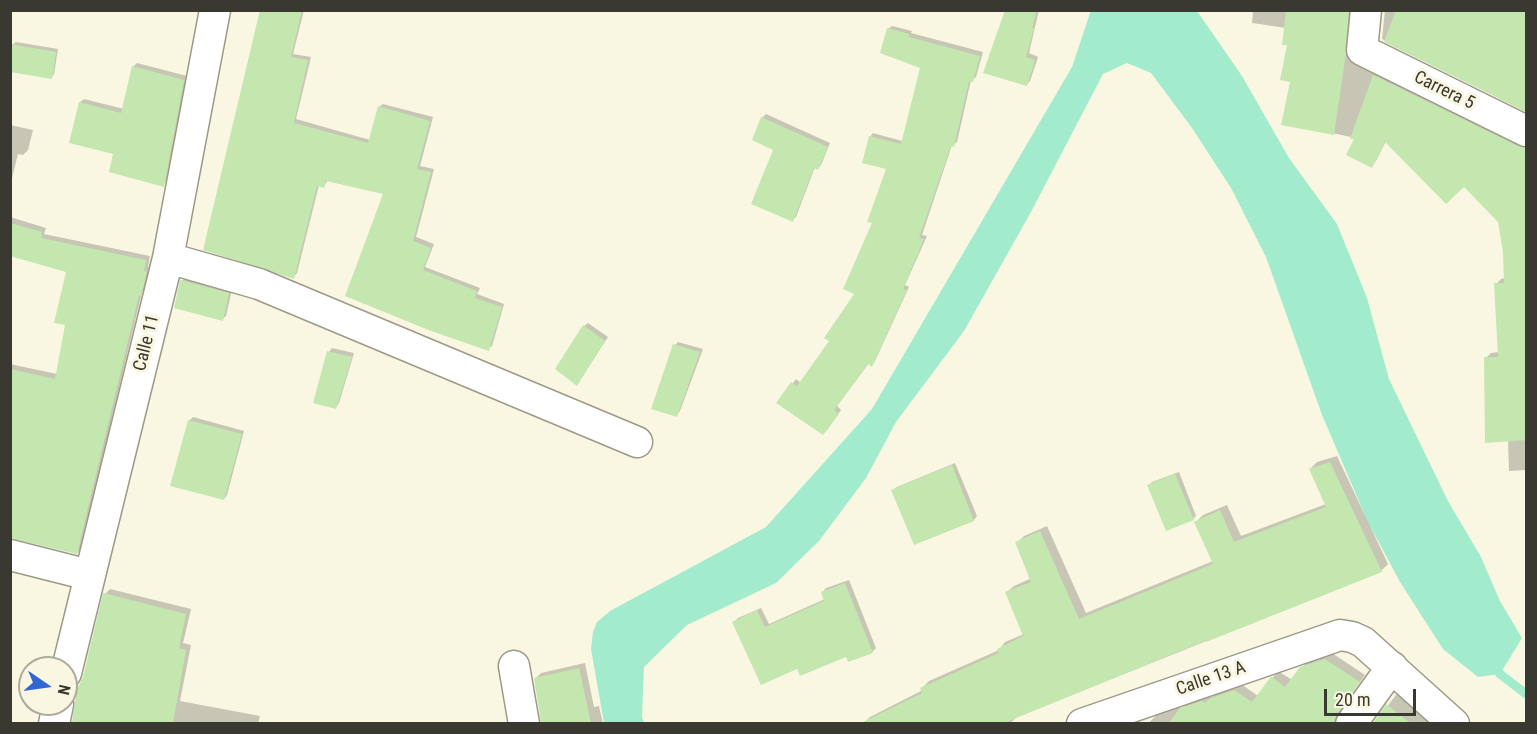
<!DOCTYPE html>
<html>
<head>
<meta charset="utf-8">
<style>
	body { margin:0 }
	#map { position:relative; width:1537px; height:734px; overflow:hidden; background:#f9f7e2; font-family:"Roboto Condensed",sans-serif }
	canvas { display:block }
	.frame { position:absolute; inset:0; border:12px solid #3a3931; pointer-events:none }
	.north { position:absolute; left:18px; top:656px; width:60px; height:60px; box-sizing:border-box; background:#f9f7e2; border:2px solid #adab9b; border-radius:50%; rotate:103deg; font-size:16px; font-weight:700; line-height:24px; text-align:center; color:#3a3931 }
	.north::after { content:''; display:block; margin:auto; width:21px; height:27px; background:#3166d5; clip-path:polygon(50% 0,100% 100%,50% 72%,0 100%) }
	.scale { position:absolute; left:1324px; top:689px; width:92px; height:27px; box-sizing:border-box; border:3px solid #3a3931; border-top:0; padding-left:8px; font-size:18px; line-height:21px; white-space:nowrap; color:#3a3931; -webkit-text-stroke:4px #f9f7e2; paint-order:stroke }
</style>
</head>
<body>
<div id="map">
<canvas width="1537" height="734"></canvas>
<div class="frame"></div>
<div class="north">N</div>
<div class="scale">20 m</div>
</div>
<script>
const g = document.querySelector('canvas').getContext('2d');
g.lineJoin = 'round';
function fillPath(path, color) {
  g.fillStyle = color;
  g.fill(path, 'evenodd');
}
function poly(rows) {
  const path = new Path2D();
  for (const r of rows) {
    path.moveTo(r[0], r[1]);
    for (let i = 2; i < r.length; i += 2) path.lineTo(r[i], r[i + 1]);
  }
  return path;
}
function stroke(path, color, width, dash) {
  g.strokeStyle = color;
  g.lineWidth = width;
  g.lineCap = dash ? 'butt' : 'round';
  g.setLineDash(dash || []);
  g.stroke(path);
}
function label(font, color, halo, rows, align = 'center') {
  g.font = font + ' "Roboto Condensed",sans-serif';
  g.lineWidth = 6;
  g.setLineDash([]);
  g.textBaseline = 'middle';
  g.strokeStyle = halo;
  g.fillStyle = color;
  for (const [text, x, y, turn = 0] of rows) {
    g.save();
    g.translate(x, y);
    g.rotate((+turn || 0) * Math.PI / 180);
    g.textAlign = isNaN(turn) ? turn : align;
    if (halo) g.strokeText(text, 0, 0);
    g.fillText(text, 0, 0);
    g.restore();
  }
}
fillPath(poly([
	[1091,10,1197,11,1242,76,1289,158,1337,224,1367,298,1389,379,1448,501,1481,557,1500,601,1522,638,1500,674,1478,677,1443,649,1400,582,1368,522,1322,415,1266,257,1231,188,1192,128,1151,73,1127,63,1103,74,1031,212,964,331,896,422,866,478,819,541,776,583,687,625,644,667,642,717,644,723,604,723,591,649,593,632,597,622,610,611,766,527,872,409,1072,67]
]), '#a2eccd');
fillPath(poly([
	[262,10,304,10,293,54,311,57,296,119,370,140,379,107,383,104,433,117,420,166,434,169,416,237,434,244,425,267,480,288,477,294,504,304,492,346,488,349,431,329,385,193,328,180,324,186,319,185,297,273,294,277],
	[1007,10,1039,10,1029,53,1038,57,1030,81,1027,84],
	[1249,10,1352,10,1349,43,1526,142,1526,470,1509,471,1508,440,1486,358,1491,353,1499,352,1496,284,1501,279,1506,278,1505,253,1499,222,1464,185,1386,141,1376,161,1371,166,1356,138,1283,123,1292,81,1286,28,1252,23,1253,11],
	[1385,10,1526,10,1526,112,1382,39],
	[892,26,912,31,911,33,983,52,976,77,971,80,957,142,952,145,922,235,927,236,905,285,909,287,875,361,872,365,869,363,837,406,841,410,827,430,778,403,796,379,801,383,831,340,857,294,888,167,870,137,873,133,902,141,922,68,888,29],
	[16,42,58,49,54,74,51,78,12,45],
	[137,63,187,76,166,181,163,185,80,102,84,99,124,109,133,67],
	[766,114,830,143,821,165,818,168,815,167,796,217,792,220,775,149,762,118],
	[10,125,33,130,28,150,23,155,18,154,10,186],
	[10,217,46,228,44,234,150,256,148,267,150,267,145,290,142,292,81,548,77,553,10,536,10,364,57,374,67,324,68,271,10,255],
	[185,278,232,290,226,316,222,319,182,281],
	[588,323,608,337,580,380,584,326],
	[678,342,703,349,680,411,676,415,675,345],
	[332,348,354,353,339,403,336,407,329,352],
	[193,417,244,431,227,495,224,499,189,421],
	[1337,456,1388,564,1381,571,1017,717,1009,724,863,724,870,717,923,690,922,688,929,681,999,650,1005,642,1024,634,1007,592,1014,586,1032,578,1017,543,1024,536,1047,526,1086,613,1213,561,1196,522,1203,515,1227,505,1241,536,1326,504,1310,469,1317,462],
	[955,463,977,516,974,520,915,543,893,490,897,487],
	[1179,472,1196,516,1193,519,1149,485,1152,482],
	[849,580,876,648,872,652,846,655,797,667,734,622,738,618,761,608,769,624,825,599,823,592,826,588],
	[110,589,191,609,183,643,191,645,180,701,260,716,258,724,73,724,78,690,84,678,105,594],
	[1332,653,1365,675,1343,706,1340,714,1341,724,1148,724,1158,713,1177,706,1181,709,1189,702,1209,695,1212,697,1217,692,1241,684,1258,696,1278,671,1292,680,1308,661],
	[585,663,594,707,599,706,603,724,542,724,535,679,541,673],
	[1399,691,1434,724,1374,724]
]), '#0003');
stroke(poly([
	[1495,666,1500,674,1526,694]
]), '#a2eccd', 9);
fillPath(poly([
	[260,10,302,10,291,57,308,60,294,123,368,143,378,106,430,121,417,169,431,172,413,241,431,248,423,270,477,291,475,298,502,307,489,351,431,331,345,296,383,194,326,181,324,188,317,186,294,279,203,250],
	[1005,10,1037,10,1032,28,1034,28,1026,57,1035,60,1027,86,983,73],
	[1286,10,1349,10,1346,53,1334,135,1281,125,1290,82,1280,80,1287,45,1282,45],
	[1396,10,1527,10,1527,112,1384,42],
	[887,28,909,34,909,37,980,56,973,82,969,81,954,147,951,146,919,238,924,239,903,289,907,290,872,367,868,364,834,410,839,414,823,435,776,403,791,382,797,386,829,341,824,338,854,294,843,289,872,223,867,222,886,169,862,163,869,136,901,144,920,68,880,53],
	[10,44,56,52,52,79,10,72],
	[132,66,184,80,164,187,109,172,113,154,69,143,79,102,121,113],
	[1373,75,1518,146,1527,148,1527,440,1485,443,1484,357,1498,357,1494,283,1504,283,1503,253,1498,222,1464,187,1446,204,1385,142,1372,168,1346,155,1354,139,1350,139],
	[761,117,828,147,818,170,814,168,793,222,751,204,773,150,752,140],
	[10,223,42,232,41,238,146,260,144,271,147,272,141,296,139,295,77,554,10,538,10,369,55,379,65,325,54,323,66,272,10,256],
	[180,280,229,293,223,321,174,308],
	[583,325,605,341,577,386,555,369],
	[673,344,700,352,677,417,651,409],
	[327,351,352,357,336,409,313,403],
	[188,420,242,434,224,500,170,486],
	[1330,462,1382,572,1206,642,1207,640,1004,723,861,723,922,693,920,688,999,653,997,649,1023,636,1005,592,1031,582,1015,542,1040,531,1079,619,1213,564,1194,522,1220,510,1234,542,1326,507,1309,469],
	[952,465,974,521,914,545,891,490],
	[1175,474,1194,520,1166,531,1147,485],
	[845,583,873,653,848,662,846,657,800,676,797,669,761,685,732,622,757,610,765,627,824,601,821,592],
	[103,593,186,614,179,648,186,650,173,723,72,723,77,689,83,677],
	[1325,659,1360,682,1337,714,1334,723,1169,723,1180,708,1202,701,1205,703,1209,699,1234,690,1252,702,1270,678,1272,677,1285,687,1300,667],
	[579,668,591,723,541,723,534,678],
	[1386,704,1410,723,1373,723]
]), '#c3e7af');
const street = poly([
	[1366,10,1362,50,1526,131],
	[168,258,259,284,637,442],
	[10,555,89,575],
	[514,666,524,724],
	[66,673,168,258,215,10],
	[54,724,58,704],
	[1082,724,1340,635,1352,637,1363,642,1454,724],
	[1351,724,1392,667]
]);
stroke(street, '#9c9a86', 33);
stroke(street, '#fff', 30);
label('18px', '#3a3931', '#f9f7e2', [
	["Carrera 5",1444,91,26],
	["Calle 11",147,343,-76],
	["Calle 13 A",1211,679,-19]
]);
</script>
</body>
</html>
